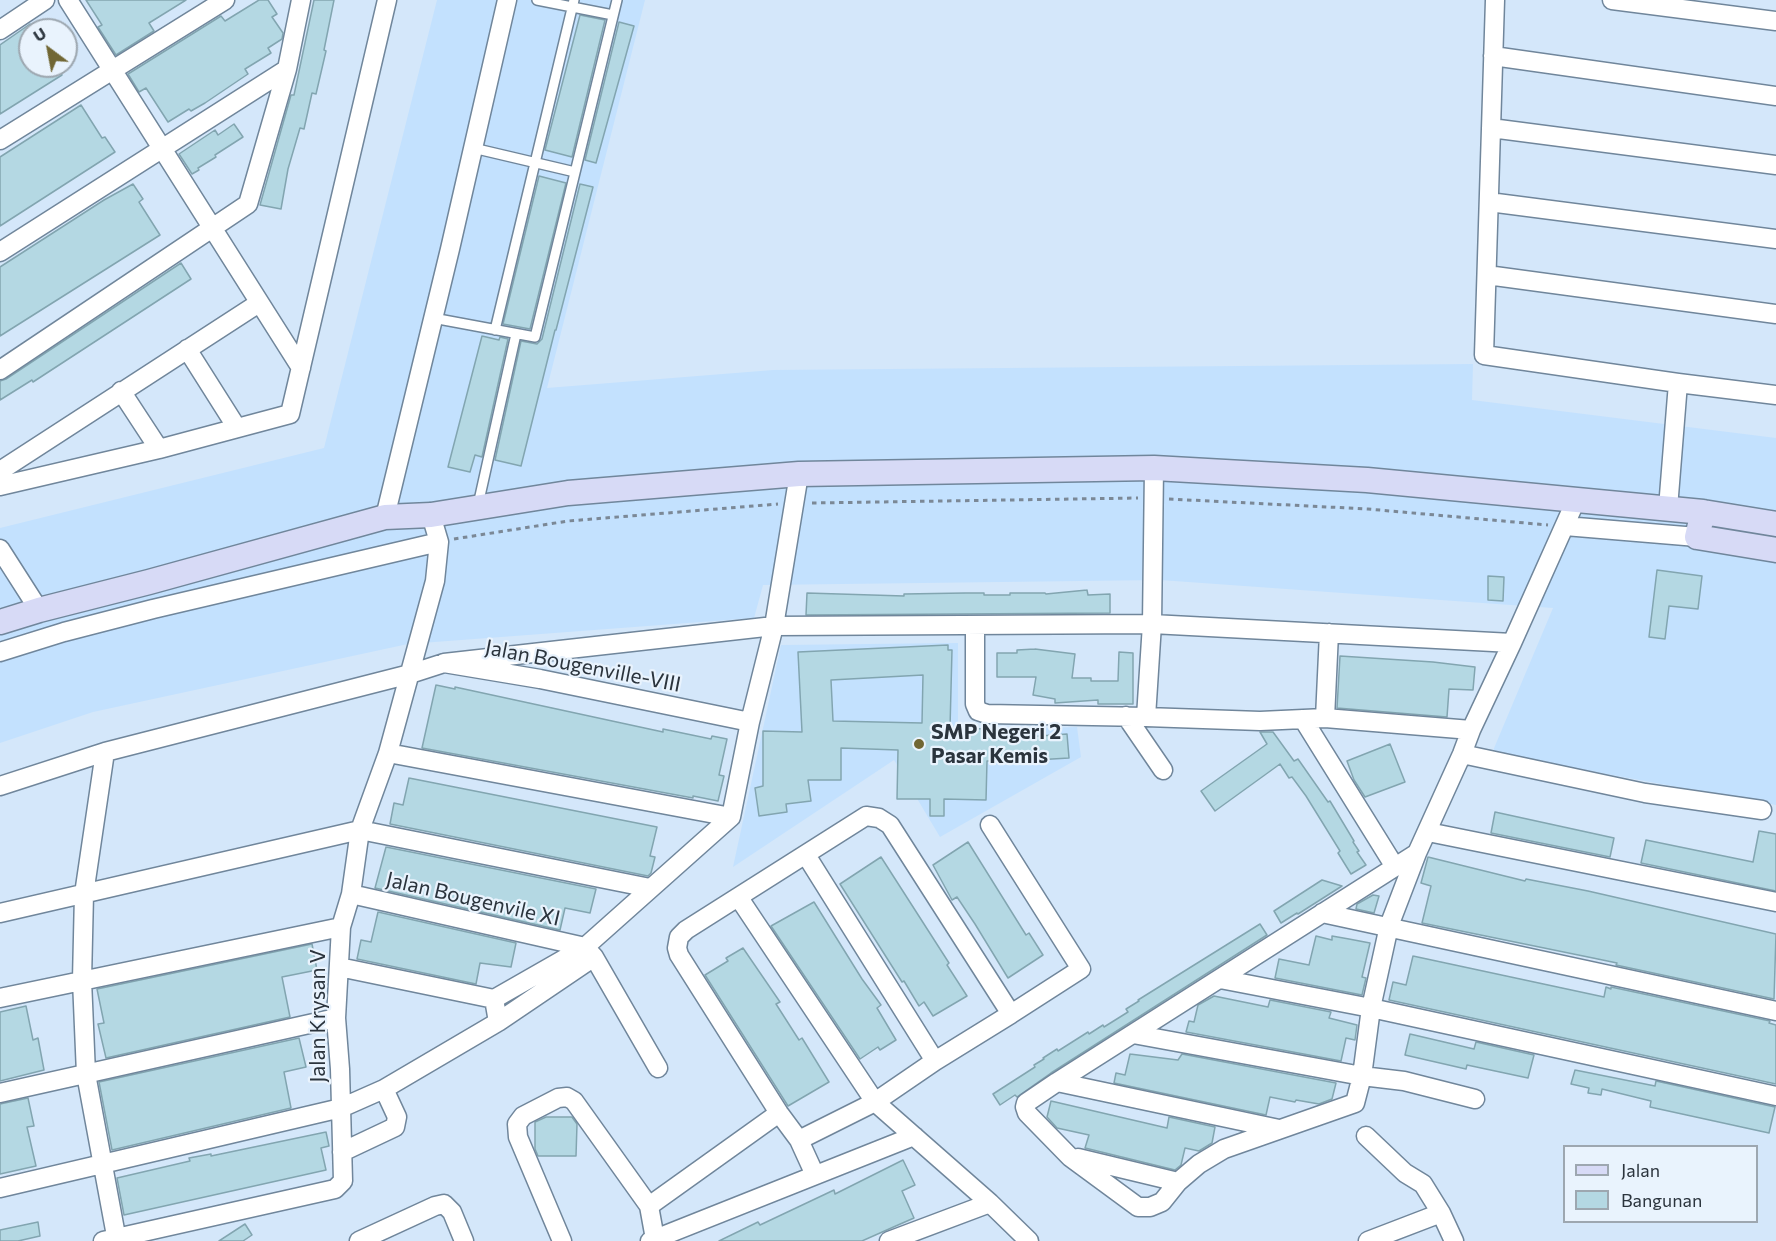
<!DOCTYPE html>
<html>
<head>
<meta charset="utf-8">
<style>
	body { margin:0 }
	#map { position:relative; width:1776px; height:1241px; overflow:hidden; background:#d4e7fa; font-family:Commissioner,sans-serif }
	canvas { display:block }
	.legend { position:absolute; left:1563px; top:1145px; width:195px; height:78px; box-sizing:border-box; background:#e9f3fd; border:2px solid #9da7b0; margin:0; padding:8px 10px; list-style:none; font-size:18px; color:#2b343d }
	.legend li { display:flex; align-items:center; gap:12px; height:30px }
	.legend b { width:30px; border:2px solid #9da7b0 }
	.north { position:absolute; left:18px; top:18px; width:60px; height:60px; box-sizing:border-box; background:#e9f3fd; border:2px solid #9da7b0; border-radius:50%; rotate:328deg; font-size:16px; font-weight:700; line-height:24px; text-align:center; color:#2b343d }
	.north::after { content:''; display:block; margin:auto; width:21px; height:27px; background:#716734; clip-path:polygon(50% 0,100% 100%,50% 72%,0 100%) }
</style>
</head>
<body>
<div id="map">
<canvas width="1776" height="1241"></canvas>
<ul class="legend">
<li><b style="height:8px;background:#d7daf6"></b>Jalan</li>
<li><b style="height:16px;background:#b4d8e3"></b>Bangunan</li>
</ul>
<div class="north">U</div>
</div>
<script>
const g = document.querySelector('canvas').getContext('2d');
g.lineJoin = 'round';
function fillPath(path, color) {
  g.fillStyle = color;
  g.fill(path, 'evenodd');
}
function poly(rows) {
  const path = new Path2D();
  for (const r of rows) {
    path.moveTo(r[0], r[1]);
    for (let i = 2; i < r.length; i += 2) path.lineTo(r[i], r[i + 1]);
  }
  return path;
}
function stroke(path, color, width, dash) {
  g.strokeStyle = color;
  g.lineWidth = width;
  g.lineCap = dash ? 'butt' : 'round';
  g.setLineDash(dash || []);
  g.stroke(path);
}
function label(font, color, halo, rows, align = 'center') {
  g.font = font + ' Commissioner,sans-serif';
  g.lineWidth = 4.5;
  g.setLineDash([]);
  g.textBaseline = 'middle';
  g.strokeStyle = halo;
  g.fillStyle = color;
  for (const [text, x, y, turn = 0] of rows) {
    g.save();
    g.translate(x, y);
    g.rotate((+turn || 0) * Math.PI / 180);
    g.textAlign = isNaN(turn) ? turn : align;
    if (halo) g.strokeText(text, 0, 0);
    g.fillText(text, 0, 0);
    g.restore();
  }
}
fillPath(poly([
	[437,0,645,0,547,388,773,370,1473,364,1472,400,1776,438,1776,805,1492,753,1553,608,1160,580,763,585,754,618,408,644,93,712,0,743,0,528,324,448],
	[958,643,958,731,1077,727,1081,757,940,837,894,760,733,867,781,645]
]), '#c3e1fe');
const building = poly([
	[86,0,186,0,149,23,154,31,116,55,98,27,102,25,86,0],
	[259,0,268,0,277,14,272,17,283,33,282,39,268,48,271,53,245,69,248,74,205,103,191,111,189,109,168,122,146,88,139,92,128,74,221,16,225,21,259,0],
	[314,0,334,0,324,50,326,51,316,94,312,93,304,129,300,128,288,169,281,209,260,205,291,95,294,95,314,0],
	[580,15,605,20,572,157,545,150,580,15],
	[619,22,634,26,596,163,585,160,619,22],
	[30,24,30,66,56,66,62,75,0,114,0,45,30,24],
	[81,105,102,138,105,137,115,152,0,226,0,157,81,105],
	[234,124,243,137,215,155,216,157,198,168,199,170,192,174,179,154,215,130,218,135,234,124],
	[539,176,566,183,530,329,503,324,539,176],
	[133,184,143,199,139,202,160,235,0,336,0,267,104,200,133,184],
	[580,184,593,187,556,330,555,330,521,466,495,460,521,341,537,344,542,339,580,184],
	[181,263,191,279,33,382,32,380,0,400,0,381,6,379,181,263],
	[482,336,499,340,500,337,508,339,482,457,475,455,470,472,448,467,482,336],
	[1657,570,1702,576,1698,609,1669,606,1665,639,1649,637,1657,570],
	[1488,576,1504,577,1503,601,1488,600,1488,576],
	[1087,590,1088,595,1110,594,1110,613,806,615,807,593,904,596,904,594,965,593,984,593,984,595,1010,595,1010,593,1045,593,1046,594,1087,590],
	[948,645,948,650,952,650,950,728,1026,730,1026,737,1067,734,1069,758,1019,761,987,761,986,800,944,799,944,816,930,816,930,799,897,799,898,750,841,748,841,780,808,780,811,801,786,804,787,812,759,816,755,788,763,786,763,731,802,732,798,652,948,645],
	[923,675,922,723,833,721,831,680,923,675],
	[1035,649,1075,654,1072,678,1091,678,1091,681,1118,681,1119,652,1133,653,1133,704,1098,704,1098,700,1055,703,1055,699,1033,695,1036,677,997,677,997,653,1017,653,1017,650,1035,649],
	[1340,656,1433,662,1475,667,1473,690,1449,689,1447,717,1337,708,1340,656],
	[436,685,455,689,455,687,663,732,663,729,711,739,712,736,727,739,719,775,724,776,718,801,693,796,693,798,422,748,436,685],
	[1260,732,1273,732,1294,761,1298,759,1328,802,1330,801,1354,841,1353,842,1359,851,1357,852,1366,865,1351,874,1338,853,1340,851,1306,796,1292,777,1289,778,1280,764,1215,811,1201,791,1267,744,1260,732],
	[1390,744,1405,782,1365,797,1354,780,1347,761,1390,744],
	[409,778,657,827,650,856,655,857,651,873,648,876,390,824,394,803,403,805,409,778],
	[1495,812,1614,838,1610,857,1491,833,1495,812],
	[1759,831,1776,834,1776,891,1641,863,1646,840,1753,862,1759,831],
	[968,842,1026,935,1029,933,1043,955,1008,978,975,924,957,897,952,900,933,865,968,842],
	[386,847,596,889,590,913,565,908,560,930,375,888,386,847],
	[881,857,949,963,947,965,967,996,933,1016,924,1002,919,1006,904,981,902,982,840,884,881,857],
	[1428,857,1525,881,1526,879,1588,891,1776,934,1774,999,1616,965,1617,963,1593,958,1422,923,1431,886,1421,883,1428,857],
	[1322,880,1342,886,1298,914,1297,913,1281,923,1274,911,1322,880],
	[1373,895,1379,896,1374,913,1356,909,1357,904,1373,895],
	[814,902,862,979,881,1005,877,1008,896,1040,880,1050,878,1047,860,1059,771,926,814,902],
	[378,912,516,943,511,967,480,963,476,984,357,959,361,940,371,942,378,912],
	[1260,924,1267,935,1051,1073,1017,1097,1015,1095,1000,1105,993,1094,1035,1067,1034,1065,1044,1059,1043,1058,1057,1049,1058,1051,1088,1032,1089,1034,1103,1025,1104,1027,1128,1012,1126,1009,1139,1001,1138,1000,1260,924],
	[1316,936,1332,940,1332,936,1349,939,1370,943,1362,977,1366,978,1362,995,1275,978,1279,959,1309,965,1316,936],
	[312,944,317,970,282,977,290,1017,106,1058,98,1024,104,1023,97,989,312,944],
	[743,948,780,1002,776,1004,799,1040,802,1038,829,1082,788,1106,705,975,728,961,726,958,743,948],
	[1413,956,1604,997,1606,987,1611,989,1611,987,1770,1021,1769,1023,1776,1025,1776,1084,1389,1000,1393,982,1406,985,1413,956],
	[1214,996,1268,1007,1270,1000,1331,1012,1329,1018,1357,1025,1355,1040,1346,1038,1341,1061,1186,1032,1189,1021,1194,1022,1198,1005,1214,996],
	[26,1006,33,1040,38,1038,44,1070,0,1081,0,1012,26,1006],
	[1410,1034,1474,1049,1476,1042,1534,1055,1528,1078,1467,1065,1466,1069,1405,1055,1410,1034],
	[299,1038,306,1067,284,1072,291,1108,112,1150,99,1082,299,1038],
	[1130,1054,1178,1060,1182,1054,1336,1083,1332,1099,1319,1104,1296,1100,1295,1102,1270,1097,1266,1115,1114,1083,1116,1073,1125,1075,1130,1054],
	[1575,1070,1655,1086,1656,1081,1775,1107,1769,1133,1650,1107,1651,1101,1602,1089,1601,1095,1588,1093,1589,1088,1571,1084,1575,1070],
	[28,1098,34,1126,27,1127,36,1166,0,1174,0,1104,28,1098],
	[1051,1101,1167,1128,1169,1117,1215,1127,1212,1143,1199,1151,1185,1148,1181,1165,1175,1170,1085,1148,1089,1135,1057,1128,1047,1117,1051,1101],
	[546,1117,572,1117,577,1124,576,1156,538,1156,535,1149,535,1122,546,1117],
	[326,1132,329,1146,321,1148,326,1170,124,1215,117,1178,190,1161,189,1158,211,1154,211,1156,326,1132],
	[903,1160,915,1185,902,1191,914,1218,898,1225,862,1241,719,1241,758,1222,760,1225,834,1190,835,1194,903,1160],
	[38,1222,40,1236,18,1241,0,1241,0,1230,38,1222],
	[245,1224,252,1235,243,1241,219,1241,245,1224]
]);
fillPath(building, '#b4d8e3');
stroke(building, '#82a5b0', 1.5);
const lane = poly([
	[537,0,613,15],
	[473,148,575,172],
	[433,318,535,337,617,0],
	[495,330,574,0],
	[478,505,516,334]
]);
const street = poly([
	[68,0,301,368],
	[1495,0,1484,355,1678,383,1776,395],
	[1612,0,1776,21],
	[0,30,45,0],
	[1493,56,1776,96],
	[1491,128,1776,165],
	[0,140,225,0],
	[1489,202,1776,239],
	[0,252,287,69,301,0],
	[1487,275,1776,314],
	[187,349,237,428],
	[0,370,248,204,287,69],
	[121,391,159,449],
	[0,471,259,303],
	[0,486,159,449,290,414,387,0],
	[1668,508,1678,383],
	[385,517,450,249,507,0],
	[1565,526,1697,537],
	[0,549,39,610],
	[975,626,975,704,978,711,987,714,1146,717,1260,721,1325,718,1471,730],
	[0,652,64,632,153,609,439,542],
	[444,663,774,626,1152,624,1512,643],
	[1126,716,1163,770],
	[1146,717,1152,624,1154,468],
	[1325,718,1329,633],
	[1303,719,1395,867],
	[105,752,84,894,82,980,86,1074,117,1241],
	[388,753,731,817],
	[1462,754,1645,793,1762,810],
	[0,786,105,752,410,674,444,663,540,679,750,722],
	[990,825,1081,969,1011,1014],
	[1428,832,1776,902],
	[1417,853,1057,1082,1026,1103,1025,1107,1027,1113,1070,1157,1138,1207,1150,1207,1162,1202,1178,1182,1199,1164,1224,1149,1355,1103,1362,1076,1371,1008,1389,926,1417,853,1462,754,1471,730,1512,643,1576,500],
	[806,855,935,1061],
	[351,894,585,947],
	[739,898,875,1102,990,1203,1029,1241],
	[0,913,360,830,650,888],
	[1322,913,1776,1011],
	[585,947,594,957,658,1068],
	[339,967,494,999],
	[1220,979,1371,1008,1776,1096],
	[0,998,341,927],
	[494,999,585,947,731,817,750,722,774,626,799,474],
	[498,1022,594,957],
	[1133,1034,1362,1076,1404,1081,1475,1099],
	[1057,1082,1279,1129],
	[0,1093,336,1018],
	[1366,1136,1405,1173,1423,1184,1441,1213,1454,1241],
	[799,1140,875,1102,935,1061,1011,1014,890,825,879,818,866,816,686,930,679,937,677,948,679,955,779,1113,799,1140,815,1175],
	[342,1152,395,1127,397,1117,384,1089],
	[1078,1158,1178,1182],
	[0,1188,341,1108,384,1089,498,1022,494,999],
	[649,1206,779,1113],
	[103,1241,335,1189,343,1181,340,1069,336,1018,341,927,351,894,360,830,388,753,435,581,439,542,431,515],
	[359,1241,435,1206,444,1204,452,1212,464,1241],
	[562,1241,518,1137,517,1124,523,1116,558,1098,567,1097,574,1101,649,1206,655,1239],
	[650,1241,914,1136],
	[889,1241,990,1203],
	[1368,1241,1441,1213]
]);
const secondary = poly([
	[1703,512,1697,537,1776,550],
	[0,622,39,610,149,582,385,517,431,515,568,493,799,474,1154,468,1367,480,1703,512,1776,524]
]);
stroke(lane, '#70869b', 12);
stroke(street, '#70869b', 21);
stroke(secondary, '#70869b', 27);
stroke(poly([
	[1169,499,1368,509,1548,525],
	[812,503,1138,498],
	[454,539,568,521,778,504]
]), '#7b8896', 3, [4.5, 4.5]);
stroke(lane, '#fff', 9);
stroke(street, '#fff', 18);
stroke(secondary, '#d7daf6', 24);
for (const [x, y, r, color] of [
	[919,744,6,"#716734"]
]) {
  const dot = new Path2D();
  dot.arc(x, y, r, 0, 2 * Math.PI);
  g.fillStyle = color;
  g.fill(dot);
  stroke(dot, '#e9f3fd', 2);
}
label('21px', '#2b343d', '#e9f3fd', [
	["Jalan Bougenville-VIII",583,666,11],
	["Jalan Bougenvile XI",473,899,13],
	["Jalan Krysan V",318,1016,-90]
]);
label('bold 21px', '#2b343d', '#e9f3fd', [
	["SMP Negeri 2",931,732],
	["Pasar Kemis",931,756]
], 'left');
</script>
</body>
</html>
